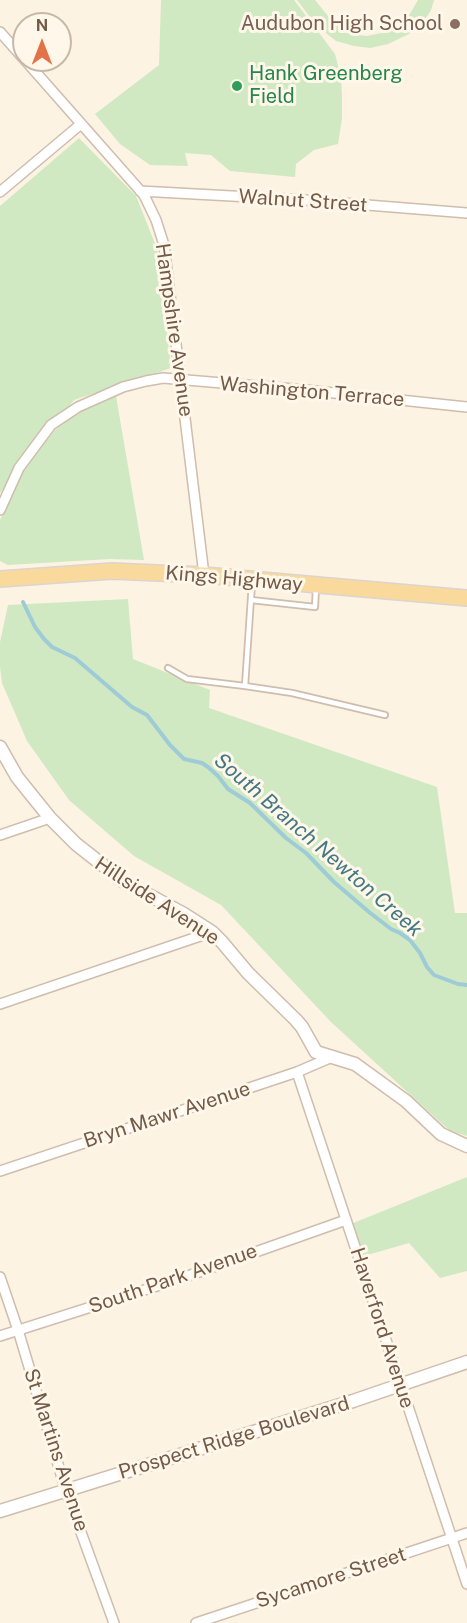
<!DOCTYPE html>
<html>
<head>
<meta charset="utf-8">
<style>
	body { margin:0 }
	#map { position:relative; width:467px; height:1623px; overflow:hidden; background:#fcf3e3; font-family:"Public Sans",sans-serif }
	canvas { display:block }
	.north { position:absolute; left:12px; top:12px; width:60px; height:60px; box-sizing:border-box; background:#fff7e9; border:2px solid #c7b8a9; border-radius:50%; rotate:0deg; font-size:16px; font-weight:700; line-height:24px; text-align:center; color:#735a49 }
	.north::after { content:''; display:block; margin:auto; width:21px; height:27px; background:#e47249; clip-path:polygon(50% 0,100% 100%,50% 72%,0 100%) }
</style>
</head>
<body>
<div id="map">
<canvas width="467" height="1623"></canvas>
<div class="north">N</div>
</div>
<script>
const g = document.querySelector('canvas').getContext('2d');
g.lineJoin = 'round';
function fillPath(path, color) {
  g.fillStyle = color;
  g.fill(path, 'evenodd');
}
function poly(rows) {
  const path = new Path2D();
  for (const r of rows) {
    path.moveTo(r[0], r[1]);
    for (let i = 2; i < r.length; i += 2) path.lineTo(r[i], r[i + 1]);
  }
  return path;
}
function stroke(path, color, width, dash) {
  g.strokeStyle = color;
  g.lineWidth = width;
  g.lineCap = dash ? 'butt' : 'round';
  g.setLineDash(dash || []);
  g.stroke(path);
}
function label(font, color, halo, rows, align = 'center') {
  g.font = font + ' "Public Sans",sans-serif';
  g.lineWidth = 6;
  g.setLineDash([]);
  g.textBaseline = 'middle';
  g.strokeStyle = halo;
  g.fillStyle = color;
  for (const [text, x, y, turn = 0] of rows) {
    g.save();
    g.translate(x, y);
    g.rotate((+turn || 0) * Math.PI / 180);
    g.textAlign = isNaN(turn) ? turn : align;
    if (halo) g.strokeText(text, 0, 0);
    g.fillText(text, 0, 0);
    g.restore();
  }
}
fillPath(poly([
	[161,0,294,0,335,54,341,77,342,95,342,118,338,144,314,150,296,164,295,177,230,171,211,155,185,153,188,166,150,165,120,144,95,114,159,65],
	[297,0,315,0,332,21,338,26,359,35,367,36,386,32,400,24,408,17,418,0,434,0,431,10,423,23,409,34,388,44,370,48,354,46,336,41,316,25],
	[79,138,136,196,158,251,171,368,74,400,0,493,0,206],
	[116,396,144,560,110,559,8,565,0,561,0,520,22,472,55,430,81,410],
	[128,599,133,659,210,690,209,708,437,787,455,913,467,913,467,1136,450,1131,331,1022,221,905,134,856,69,800,27,741,2,683,0,667,0,642,8,605],
	[467,1177,467,1271,440,1278,409,1243,357,1258,346,1226]
]), '#d0e9c2');
stroke(poly([
	[23,602,35,627,44,639,52,647,75,658,132,707,147,715,170,745,184,759,202,763,208,767,218,776,228,789,250,803,286,838,306,853,334,882,369,912,391,929,400,933,410,940,420,953,427,967,434,975,458,984,467,985]
]), '#9ecbd6', 4);
const service = poly([
	[252,583,245,686,292,693,385,715],
	[251,600,315,607,316,587],
	[168,668,187,679,245,686]
]);
const minor = poly([
	[0,32,24,59],
	[25,60,144,195,156,220,164,245,204,575],
	[140,191,305,200,467,213],
	[0,192,81,124],
	[0,510,19,468,51,425,78,407,123,387,146,381,163,378,306,390,467,407],
	[0,835,50,818],
	[0,1004,212,932],
	[297,1072,467,1584],
	[0,1171,297,1072,332,1057],
	[0,1277,18,1330,66,1491,114,1623],
	[0,1336,185,1277,346,1220],
	[196,1623,467,1533]
]);
const tertiary = poly([
	[0,747,17,777,50,818,76,844,123,881,184,914,212,932,222,942,248,973,296,1020,302,1027,316,1052,355,1064,406,1101,441,1134,467,1146],
	[0,1511,353,1401,467,1362]
]);
const primary = poly([
	[0,579,112,571,204,575,467,598]
]);
stroke(service, '#cfbdad', 8);
stroke(minor, '#cfbdad', 12);
stroke(tertiary, '#cfbdad', 15);
stroke(primary, '#dbd4d0', 18);
stroke(service, '#fff', 4.5);
stroke(minor, '#fff', 9);
stroke(tertiary, '#fff', 12);
stroke(primary, '#f9da9c', 15);
for (const [x, y, r, color] of [
	[455,24,6,"#8d6e63"],
	[237,86,6,"#2e9e5b"]
]) {
  const dot = new Path2D();
  dot.arc(x, y, r, 0, 2 * Math.PI);
  g.fillStyle = color;
  g.fill(dot);
  stroke(dot, '#fff7e9', 2);
}
label('20px', '#785e54', '#fff7e9', [
	["Audubon High School",443,24]
], 'right');
label('20px', '#27864d', '#fff7e9', [
	["Hank Greenberg",249,74],
	["Field",249,97]
], 'left');
label('20px', '#735a49', '#fff7e9', [
	["Walnut Street",303,201,4],
	["Hampshire Avenue",174,330,82],
	["Washington Terrace",312,392,5],
	["Kings Highway",234,579,5],
	["Hillside Avenue",157,901,33],
	["Bryn Mawr Avenue",167,1115,-18],
	["South Park Avenue",173,1279,-19],
	["Haverford Avenue",382,1328,72],
	["Prospect Ridge Boulevard",234,1438,-17],
	["St Martins Avenue",56,1450,72],
	["Sycamore Street",331,1578,-18]
]);
label('italic 21px', '#437986', '#fff7e9', [
	["South Branch Newton Creek",318,845,41]
]);
</script>
</body>
</html>
